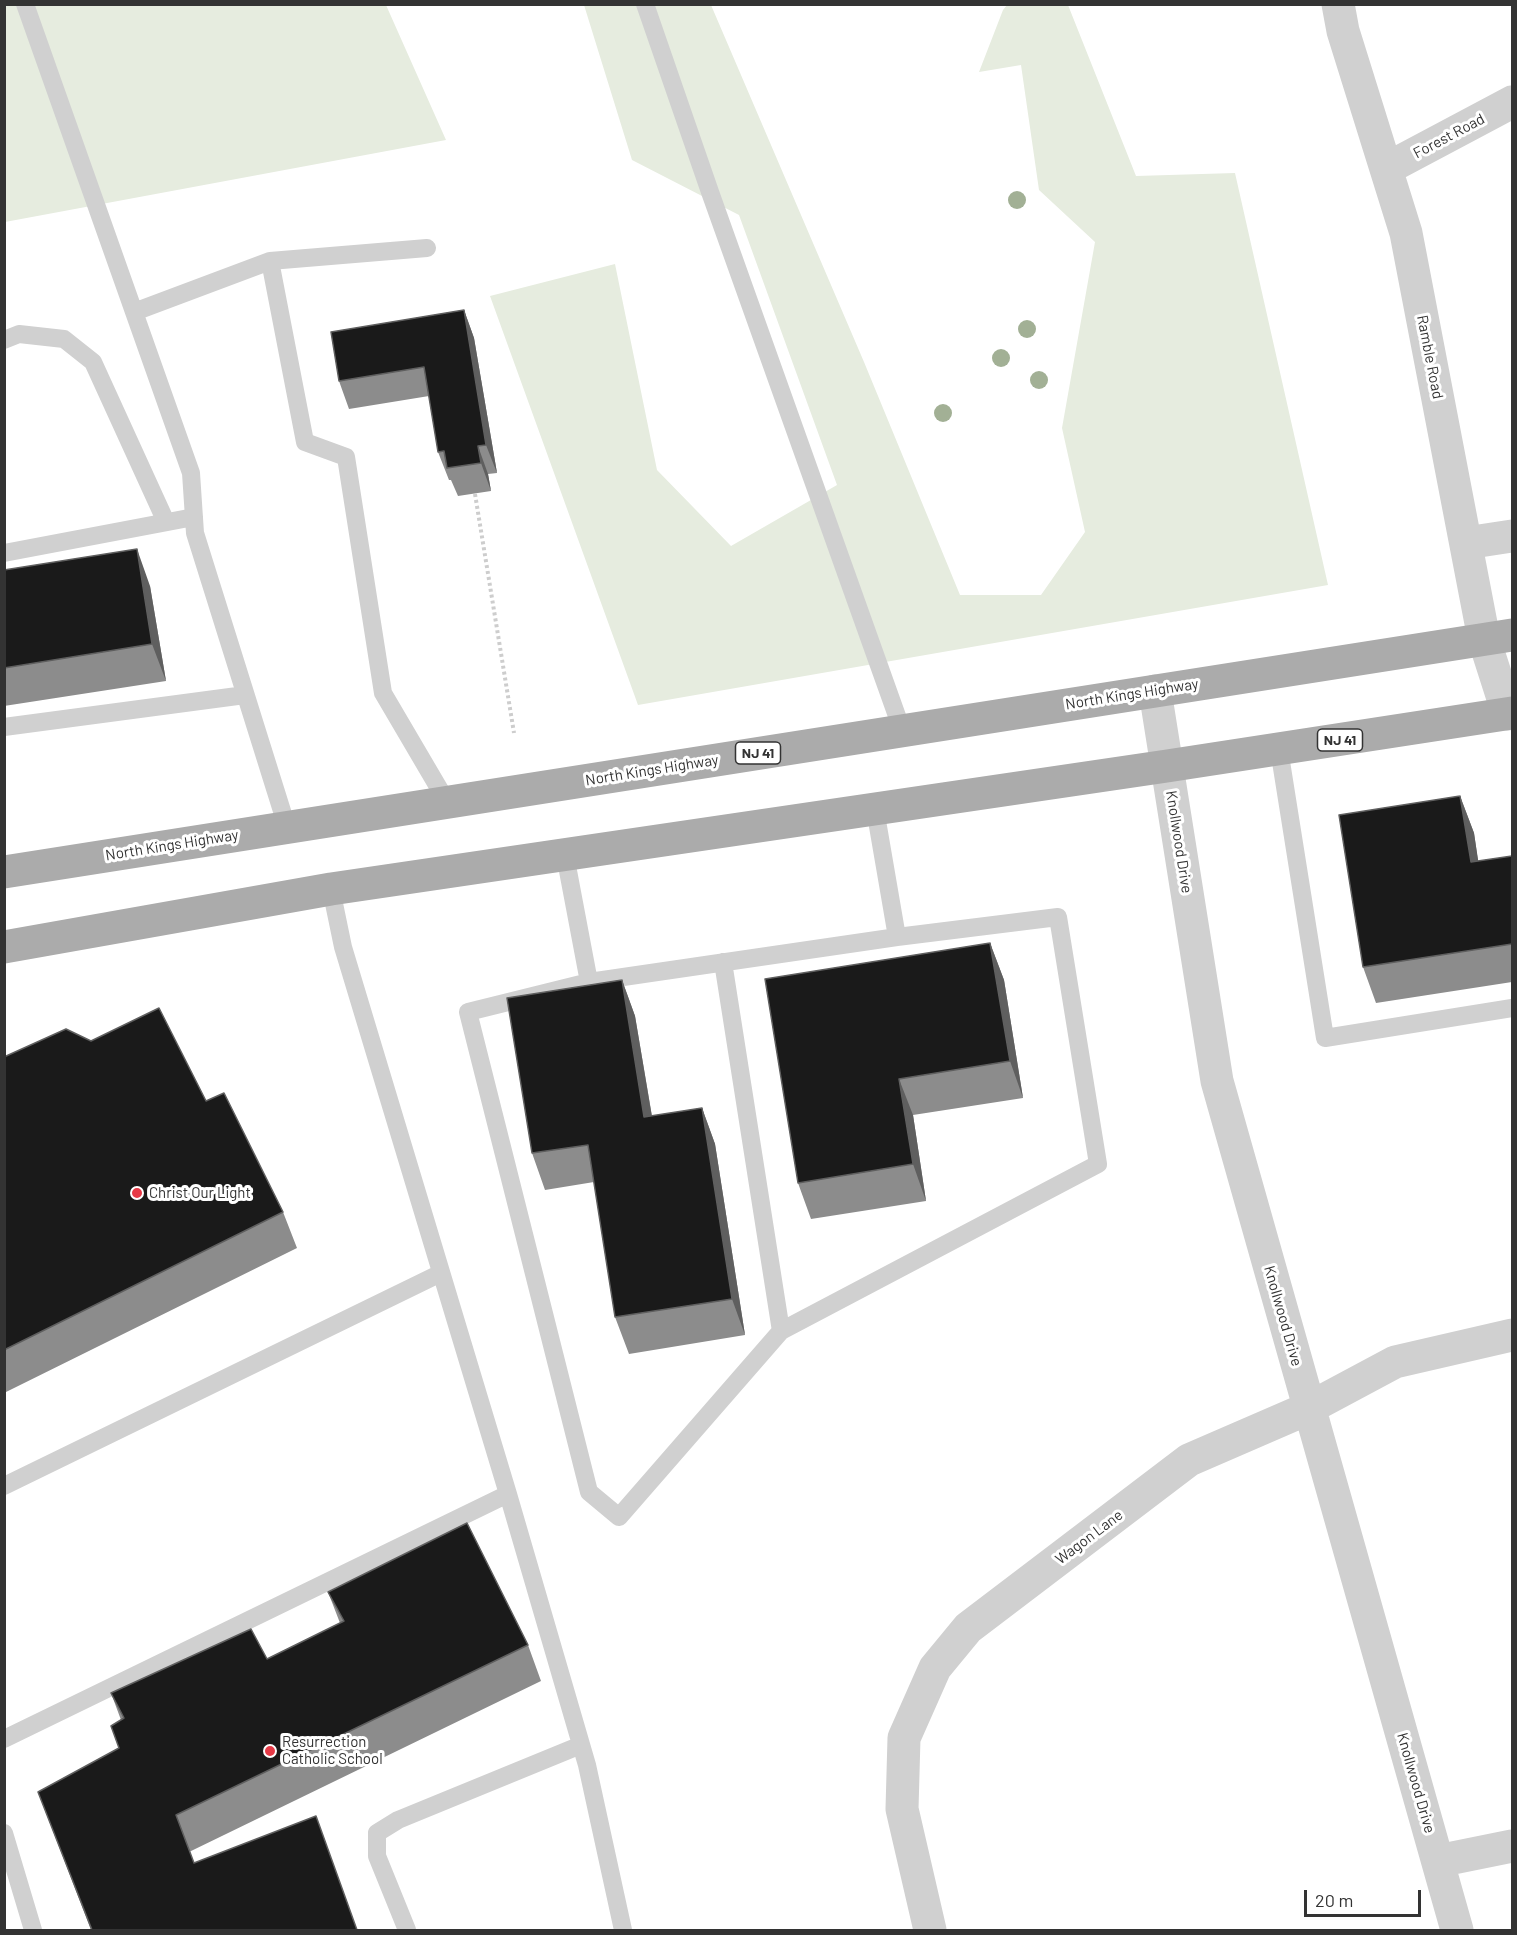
<!DOCTYPE html>
<html>
<head>
<meta charset="utf-8">
<style>
	body { margin:0 }
	#map { position:relative; width:1517px; height:1935px; overflow:hidden; background:#fff; font-family:Barlow,sans-serif }
	canvas { display:block }
	.frame { position:absolute; inset:0; border:6px solid #333; pointer-events:none }
	.scale { position:absolute; left:1304px; top:1890px; width:117px; height:27px; box-sizing:border-box; border:3px solid #333; border-top:0; padding-left:8px; font-size:18px; line-height:21px; white-space:nowrap; color:#333; -webkit-text-stroke:4px #fff; paint-order:stroke }
</style>
</head>
<body>
<div id="map">
<canvas width="1517" height="1935"></canvas>
<div class="frame"></div>
<div class="scale">20 m</div>
</div>
<script>
const g = document.querySelector('canvas').getContext('2d');
g.lineJoin = 'round';
function fillPath(path, color) {
  g.fillStyle = color;
  g.fill(path, 'evenodd');
}
function poly(rows) {
  const path = new Path2D();
  for (const r of rows) {
    path.moveTo(r[0], r[1]);
    for (let i = 2; i < r.length; i += 2) path.lineTo(r[i], r[i + 1]);
  }
  return path;
}
function stroke(path, color, width, dash) {
  g.strokeStyle = color;
  g.lineWidth = width;
  g.lineCap = dash ? 'butt' : 'round';
  g.setLineDash(dash || []);
  g.stroke(path);
}
function label(font, color, halo, rows, align = 'center') {
  g.font = font + ' Barlow,sans-serif';
  g.lineWidth = 6;
  g.setLineDash([]);
  g.textBaseline = 'middle';
  g.strokeStyle = halo;
  g.fillStyle = color;
  for (const [text, x, y, turn = 0] of rows) {
    g.save();
    g.translate(x, y);
    g.rotate((+turn || 0) * Math.PI / 180);
    g.textAlign = isNaN(turn) ? turn : align;
    if (halo) g.strokeText(text, 0, 0);
    g.fillText(text, 0, 0);
    g.restore();
  }
}
fillPath(poly([
	[5,5,386,5,446,140,5,222],
	[584,5,711,5,864,362,960,595,1041,595,1085,532,1062,428,1095,242,1039,190,1021,65,979,72,1003,10,1007,5,1068,5,1136,176,1235,173,1328,585,638,705,490,296,615,264,657,470,731,546,837,485,739,215,632,160]
]), '#e6ecdf');
stroke(poly([
	[475,494,514,733]
]), '#cdcdcd', 4, [3, 3]);
stroke(poly([
	[25,4,191,473,195,533,287,827],
	[645,4,710,192,902,730],
	[270,261,305,442,346,457,383,693,447,802],
	[134,312,270,261,427,248],
	[4,340,19,334,64,339,93,362,166,522],
	[4,553,194,517],
	[4,727,245,695],
	[1279,749,1325,1038,1512,1008],
	[565,855,589,982,897,937,875,809],
	[331,889,343,947,508,1494,587,1765,623,1930],
	[723,962,781,1331],
	[589,982,468,1012,589,1492,619,1517,781,1331,1098,1164,1058,917,897,937],
	[4,1486,441,1273],
	[4,1739,508,1494],
	[4,1833,33,1930],
	[407,1930,377,1856,377,1833,398,1820,581,1745]
]), '#d0d0d0', 18);
stroke(poly([
	[1338,4,1343,31,1406,233,1484,639,1508,714],
	[1386,169,1512,102],
	[1466,543,1512,536],
	[1155,691,1217,1081,1457,1930],
	[1438,1861,1512,1846],
	[930,1930,902,1809,904,1738,935,1668,968,1628,1189,1460,1309,1408,1395,1362,1512,1335]
]), '#d0d0d0', 33);
stroke(poly([
	[4,872,1512,635],
	[4,947,331,889,1167,766,1512,713]
]), '#ababab', 33);
g.fillStyle = '#a2b095';
for (const [x, y] of [
	[1017,200],
	[1027,329],
	[1001,358],
	[1039,380],
	[943,413]
]) {
  g.beginPath();
  g.arc(x, y, 9, 0, 2 * Math.PI);
  g.fill();
}
fillPath(poly([
	[464,310,474,338,497,473,488,474,491,491,458,496,451,480,449,480,438,452,429,396,349,409,339,381],
	[4,570,150,586,166,681,4,706],
	[1460,796,1474,833,1478,861,1512,856,1512,982,1376,1003,1363,967],
	[990,943,1004,980,1023,1098,913,1115,926,1201,811,1219,798,1183],
	[622,980,635,1016,652,1116,702,1108,715,1144,745,1335,629,1354,615,1317,594,1182,545,1190,532,1153],
	[4,1057,206,1101,283,1212,297,1248,4,1393],
	[328,1592,528,1645,541,1681,189,1852,194,1863,357,1930,91,1930,38,1792,119,1748,121,1720,111,1693,267,1659,340,1623]
]), '#8c8c8c');
fillPath(poly([
	[464,310,474,338,497,473,486,445],
	[478,446,488,474,491,491,481,463],
	[137,549,150,586,166,681,152,644],
	[1460,796,1474,833,1484,899,1471,862],
	[990,943,1004,980,1023,1098,1010,1061],
	[622,980,635,1016,658,1153,644,1117],
	[899,1079,913,1115,926,1201,913,1164],
	[702,1108,715,1144,745,1335,732,1299]
]), '#5f5f5f');
const building = poly([
	[464,310,486,445,478,446,481,463,447,468,444,451,438,452,424,367,339,381,331,332,464,310],
	[137,549,152,644,4,668,4,570,137,549],
	[1460,796,1471,862,1512,856,1512,944,1363,967,1339,815,1460,796],
	[990,943,1010,1061,899,1079,913,1164,798,1183,765,979,990,943],
	[622,980,644,1117,702,1108,732,1299,615,1317,588,1145,532,1153,507,998,622,980],
	[159,1008,206,1101,224,1093,283,1212,4,1350,4,1057,66,1029,91,1041,159,1008],
	[467,1523,528,1645,176,1815,194,1863,316,1816,357,1930,92,1930,38,1792,119,1748,111,1726,124,1718,111,1693,251,1629,267,1659,344,1621,328,1592,467,1523]
]);
fillPath(building, '#1a1a1a');
stroke(building, '#5f5f5f', 1.5);
for (const [x, y, r, color] of [
	[137,1193,6,"#e63946"],
	[270,1751,6,"#e63946"]
]) {
  const dot = new Path2D();
  dot.arc(x, y, r, 0, 2 * Math.PI);
  g.fillStyle = color;
  g.fill(dot);
  stroke(dot, '#fff', 2);
}
for (const [x, y, w] of [
	[1340,740,45],
	[758,753,45]
]) {
  const box = new Path2D();
  box.roundRect(x - w / 2, y - 11, w, 22, 4.5);
  g.fillStyle = '#fff';
  g.fill(box);
  stroke(box, '#333', 1.5);
}
label('bold 14px', '#333', null, [
	["NJ 41",1340,740],
	["NJ 41",758,753]
]);
label('15px', '#333', '#fff', [
	["Forest Road",1449,136,-28],
	["Ramble Road",1430,357,79],
	["North Kings Highway",1132,694,-9],
	["North Kings Highway",652,770,-9],
	["Knollwood Drive",1179,842,81],
	["North Kings Highway",172,845,-9],
	["Knollwood Drive",1283,1316,74],
	["Wagon Lane",1089,1537,-37],
	["Knollwood Drive",1416,1783,74]
]);
label('15px', '#333', '#fff', [
	["Christ Our Light",149,1193],
	["Resurrection",282,1742],
	["Catholic School",282,1759]
], 'left');
</script>
</body>
</html>
